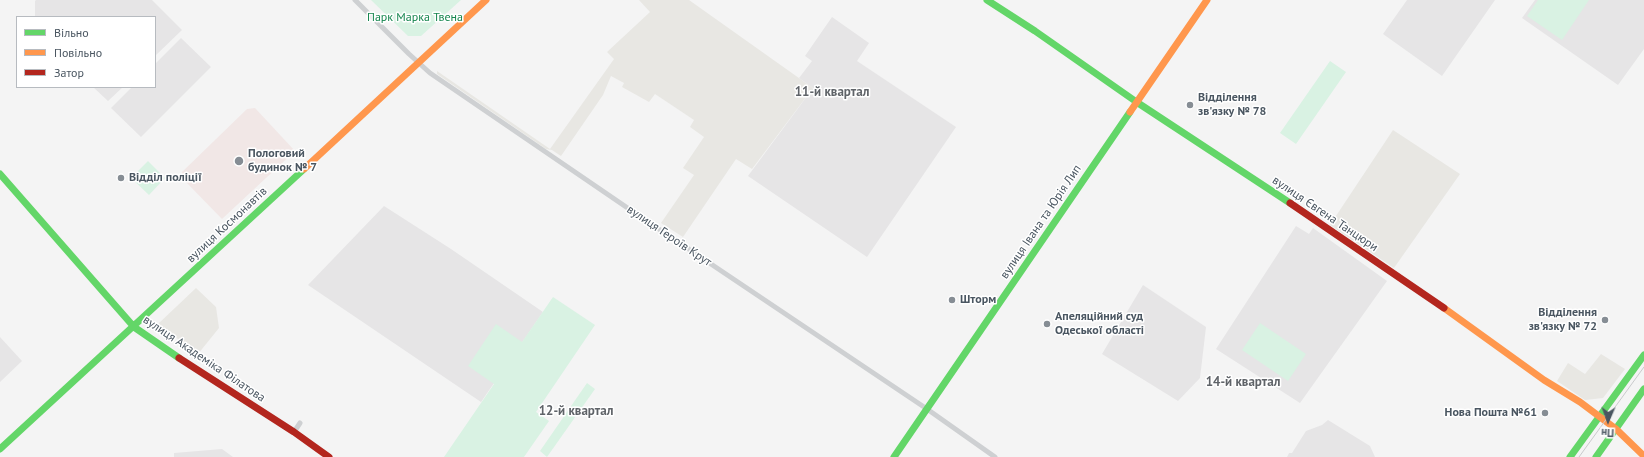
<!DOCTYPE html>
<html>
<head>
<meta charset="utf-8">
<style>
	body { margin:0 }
	#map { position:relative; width:1644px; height:457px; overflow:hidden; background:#f4f4f4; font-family:"PT Sans",sans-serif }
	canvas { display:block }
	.legend { position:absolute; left:16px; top:16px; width:140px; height:72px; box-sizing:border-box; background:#fff; border:1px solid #b7bbc0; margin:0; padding:5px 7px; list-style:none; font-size:12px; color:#4a5661 }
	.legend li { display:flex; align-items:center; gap:8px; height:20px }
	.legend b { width:20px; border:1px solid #b7bbc0 }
	.north { position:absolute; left:1588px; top:401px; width:40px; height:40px; -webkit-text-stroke:3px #fff; paint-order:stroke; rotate:182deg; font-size:11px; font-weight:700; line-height:16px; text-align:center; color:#4a5661 }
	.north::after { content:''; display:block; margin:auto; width:14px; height:18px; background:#4a5661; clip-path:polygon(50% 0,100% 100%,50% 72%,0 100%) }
</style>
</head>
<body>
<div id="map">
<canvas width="1644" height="457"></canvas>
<ul class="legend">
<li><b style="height:5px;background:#63d668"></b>Вільно</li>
<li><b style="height:5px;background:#ff974d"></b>Повільно</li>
<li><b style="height:5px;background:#b3261e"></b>Затор</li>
</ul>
<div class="north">Пн</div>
</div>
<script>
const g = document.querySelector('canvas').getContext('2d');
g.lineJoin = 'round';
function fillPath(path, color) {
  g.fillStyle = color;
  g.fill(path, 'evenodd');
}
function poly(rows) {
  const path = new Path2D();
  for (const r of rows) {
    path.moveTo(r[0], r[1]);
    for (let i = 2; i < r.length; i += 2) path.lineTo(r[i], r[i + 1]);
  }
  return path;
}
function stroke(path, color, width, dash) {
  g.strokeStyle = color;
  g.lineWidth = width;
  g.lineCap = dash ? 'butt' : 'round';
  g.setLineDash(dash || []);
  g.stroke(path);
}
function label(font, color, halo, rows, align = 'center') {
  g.font = font + ' "PT Sans",sans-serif';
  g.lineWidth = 3;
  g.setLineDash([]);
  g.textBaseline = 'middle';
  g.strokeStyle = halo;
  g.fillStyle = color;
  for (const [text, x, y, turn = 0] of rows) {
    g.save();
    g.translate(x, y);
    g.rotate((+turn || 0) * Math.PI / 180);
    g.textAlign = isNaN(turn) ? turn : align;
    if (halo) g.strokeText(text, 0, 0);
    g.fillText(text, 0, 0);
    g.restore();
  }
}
fillPath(poly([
	[639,0,689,0,813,88,752,169,736,159,683,237,661,223,694,175,683,168,704,137,690,127,694,120,655,94,649,102,622,87,624,83,611,76,603,95,561,156,552,150,546,149,437,74,437,71,550,149,614,59,607,52,650,12],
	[1393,130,1460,174,1394,268,1330,225],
	[196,288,216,307,219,328,198,354,158,324],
	[1601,354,1625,369,1603,398,1585,400,1557,381,1568,363,1585,374]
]), '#e8e7e3');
fillPath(poly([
	[36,0,152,0,182,30,155,56,155,17,35,17,35,1],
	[1407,0,1495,0,1442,76,1383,34],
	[1535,0,1644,0,1644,49,1618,85,1522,18],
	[832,17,869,43,857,61,956,127,867,257,748,176,813,88,799,78,812,61,805,56],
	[181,38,211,67,141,137,111,108,132,87,155,87,155,64],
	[93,87,123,87,108,101],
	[384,206,451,249,543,312,481,402,308,285],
	[1296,226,1309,234,1313,228,1387,281,1300,403,1216,349],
	[1143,285,1206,327,1200,378,1178,401,1102,354],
	[0,337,22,361,0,382],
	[1328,420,1370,446,1375,457,1287,457,1289,453,1292,453,1306,431,1322,425],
	[222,449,233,457,174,457,174,453]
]), '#e6e5e6');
fillPath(poly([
	[255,108,295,151,222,219,182,178,182,172,247,109]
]), '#f1e7e6');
fillPath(poly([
	[371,0,461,0,421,36,408,36],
	[1538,0,1589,0,1562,40,1527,16],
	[1330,61,1346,72,1296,144,1280,133],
	[148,161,165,178,149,195,131,178],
	[553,297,595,325,536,412,549,421,524,457,444,457,494,384,468,366,496,324,522,342],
	[1260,323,1306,354,1288,381,1242,350],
	[587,383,595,389,547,457,540,451]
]), '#d9f2e3');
stroke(poly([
	[355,0,409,54,430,73,632,211,927,409,995,457],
	[294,432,300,423]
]), '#ced0d2', 5);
stroke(poly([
	[987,0,1035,31,1138,103,1290,203],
	[0,174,134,327,179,358],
	[0,449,304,169],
	[894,457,1130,112],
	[1570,457,1644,355],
	[1596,457,1644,389]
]), '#63d668', 7);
stroke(poly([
	[1130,112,1207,0],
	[304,169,486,0],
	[1444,308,1544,380,1580,402,1616,429,1644,456]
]), '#ff974d', 7);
stroke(poly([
	[1290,203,1444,308],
	[179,358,294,432,329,457]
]), '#b3261e', 7);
stroke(poly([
	[1579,457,1644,367]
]), '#c9cacc', 1);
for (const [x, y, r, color] of [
	[1190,105,4,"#868d94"],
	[239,161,5,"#868d94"],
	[121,178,4,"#868d94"],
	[952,300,4,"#868d94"],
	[1605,320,4,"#868d94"],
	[1047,324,4,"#868d94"],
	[1545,413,4,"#868d94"]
]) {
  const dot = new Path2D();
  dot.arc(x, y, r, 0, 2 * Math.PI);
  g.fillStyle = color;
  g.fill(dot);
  stroke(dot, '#fff', 1.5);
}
label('12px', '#17864f', '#fff', [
	["Парк Марка Твена",415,18]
]);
label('bold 12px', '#4a5661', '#fff', [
	["Відділення",1198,98],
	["зв'язку № 78",1198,112],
	["Пологовий",248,154],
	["будинок № 7",248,168],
	["Відділ поліції",129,178],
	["Шторм",960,300],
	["Відділення",1597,313,"right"],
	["зв'язку № 72",1597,327,"right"],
	["Апеляційний суд",1055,317],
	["Одеської області",1055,331],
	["Нова Пошта №61",1537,413,"right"]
], 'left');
label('12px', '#4a5661', '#fff', [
	["вулиця Євгена Танцюри",1325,214,34],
	["вулиця Івана та Юрія Лип",1041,222,-56],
	["вулиця Космонавтів",227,225,-43],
	["вулиця Героїв Крут",669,236,34],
	["вулиця Академіка Філатова",204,359,34]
]);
label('bold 13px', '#5f6368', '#fff', [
	["11-й квартал",832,92],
	["14-й квартал",1243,382],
	["12-й квартал",576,411]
]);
</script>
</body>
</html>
